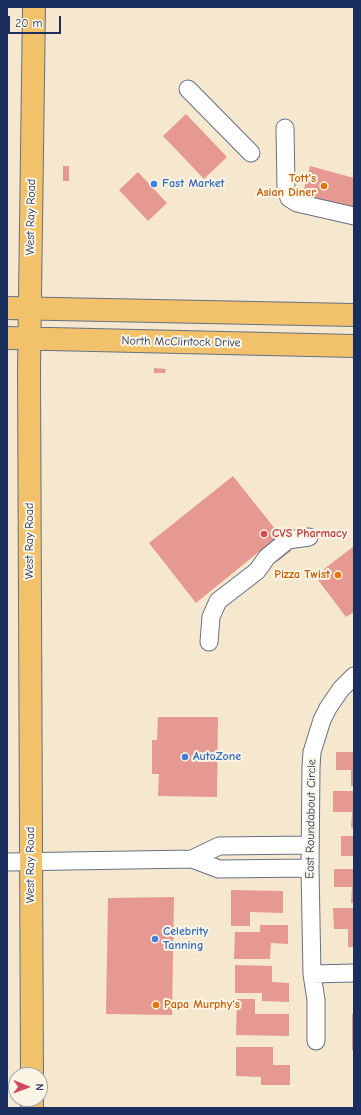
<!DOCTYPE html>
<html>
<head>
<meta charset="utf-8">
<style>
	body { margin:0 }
	#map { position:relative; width:361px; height:1115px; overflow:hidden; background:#f5e8ce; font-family:"Comic Neue",sans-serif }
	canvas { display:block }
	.frame { position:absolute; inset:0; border:8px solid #1b2f5e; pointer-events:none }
	.north { position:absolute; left:8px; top:1067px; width:40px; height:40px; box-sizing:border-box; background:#fcf5e5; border:1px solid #a2a6af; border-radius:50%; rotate:91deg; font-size:11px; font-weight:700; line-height:16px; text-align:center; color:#1b2f5e }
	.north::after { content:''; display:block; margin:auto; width:14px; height:18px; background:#d1495b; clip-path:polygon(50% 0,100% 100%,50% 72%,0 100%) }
	.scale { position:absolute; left:8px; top:16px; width:53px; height:18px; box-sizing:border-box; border:2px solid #1b2f5e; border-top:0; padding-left:5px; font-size:12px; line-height:14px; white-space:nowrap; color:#1b2f5e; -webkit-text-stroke:3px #fcf5e5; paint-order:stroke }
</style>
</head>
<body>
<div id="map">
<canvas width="361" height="1115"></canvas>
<div class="frame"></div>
<div class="north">N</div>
<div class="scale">20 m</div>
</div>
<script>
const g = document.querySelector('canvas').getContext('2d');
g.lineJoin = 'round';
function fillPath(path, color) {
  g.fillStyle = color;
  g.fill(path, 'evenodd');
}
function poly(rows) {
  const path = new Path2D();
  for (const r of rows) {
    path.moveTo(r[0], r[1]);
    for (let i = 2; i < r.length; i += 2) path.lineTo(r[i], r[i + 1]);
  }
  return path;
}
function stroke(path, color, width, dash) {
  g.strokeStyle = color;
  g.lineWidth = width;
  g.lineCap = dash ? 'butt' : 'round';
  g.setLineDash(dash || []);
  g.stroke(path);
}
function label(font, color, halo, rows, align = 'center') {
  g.font = font + ' "Comic Neue",sans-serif';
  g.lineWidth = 4;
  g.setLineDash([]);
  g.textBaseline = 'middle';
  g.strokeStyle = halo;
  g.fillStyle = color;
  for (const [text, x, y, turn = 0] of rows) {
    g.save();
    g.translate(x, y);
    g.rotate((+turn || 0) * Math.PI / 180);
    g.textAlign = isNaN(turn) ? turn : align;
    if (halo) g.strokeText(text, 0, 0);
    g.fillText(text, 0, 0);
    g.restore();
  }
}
fillPath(poly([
	[186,114,227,157,204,179,163,136],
	[63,166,69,166,69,181,63,181],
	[310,166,354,178,354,210,302,197],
	[138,172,167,203,148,221,119,190],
	[154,368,166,369,165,373,154,373],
	[233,476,280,535,279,536,291,551,278,561,266,546,196,603,149,543],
	[354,546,354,612,346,617,315,576],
	[158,717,218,717,217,797,158,796,159,774,152,774,152,740,157,740],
	[336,752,354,752,354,786,351,786,351,770,336,770],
	[333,791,354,791,354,828,351,827,352,812,333,812],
	[341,836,354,836,354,856,341,856],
	[334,869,353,869,353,877,354,877,354,903,351,903,352,887,334,887],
	[231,890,283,891,283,913,250,912,250,926,231,926],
	[174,897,172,1015,106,1014,108,898],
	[333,908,353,908,353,919,354,919,354,947,348,947,348,929,334,929],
	[260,925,288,925,288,944,271,943,270,959,234,959,235,932,260,932],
	[235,965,272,966,272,982,289,983,289,1002,262,1001,262,993,235,993],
	[237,999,255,999,255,1014,289,1014,289,1036,236,1035],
	[352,1014,354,1014,354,1050,352,1050],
	[236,1047,273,1047,273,1065,290,1065,290,1085,261,1085,261,1077,236,1076]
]), '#e69990');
const minor = poly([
	[188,89,251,153],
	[285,128,286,188,289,198,297,203,354,216],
	[209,642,211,617,218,601,257,571,267,557,288,540,309,537],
	[192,859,219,846,310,845],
	[7,862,192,859,219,869,310,868],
	[312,974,354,973],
	[316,1041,316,1000,312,974,310,868,311,767,312,752,322,720,328,708,341,689,354,676]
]);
const major = poly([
	[7,308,354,315],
	[7,338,354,346],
	[32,1075,29,369,34,7],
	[32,1099,32,1108]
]);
stroke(minor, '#677085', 19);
stroke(major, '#677085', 24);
stroke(minor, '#fff', 17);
stroke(major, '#f2c26a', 22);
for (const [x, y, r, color] of [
	[154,184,4,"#3f7fe0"],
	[324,186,4,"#e8710a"],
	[264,534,4,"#e0444e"],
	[338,575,4,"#e8710a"],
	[185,757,4,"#3f7fe0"],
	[155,939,4,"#3f7fe0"],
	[156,1005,4,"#e8710a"]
]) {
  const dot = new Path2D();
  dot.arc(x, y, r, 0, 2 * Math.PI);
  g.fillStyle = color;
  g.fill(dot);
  stroke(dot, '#fcf5e5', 1.5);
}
label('bold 12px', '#c56008', '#fcf5e5', [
	["Tott's",316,179],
	["Asian Diner",316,193],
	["Pizza Twist",330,575],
	["Papa Murphy's",164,1005,"left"]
], 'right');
label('bold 12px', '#366cbe', '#fcf5e5', [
	["Fast Market",162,184],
	["AutoZone",193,757],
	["Celebrity",163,932],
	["Tanning",163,946]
], 'left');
label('12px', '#1b2f5e', '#fcf5e5', [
	["West Ray Road",31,217,-89],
	["North McClintock Drive",181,342,1],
	["West Ray Road",30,541,-90],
	["East Roundabout Circle",311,819,-89],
	["West Ray Road",31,865,-90]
]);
label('bold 12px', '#be3a42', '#fcf5e5', [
	["CVS Pharmacy",272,534]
], 'left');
</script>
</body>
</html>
